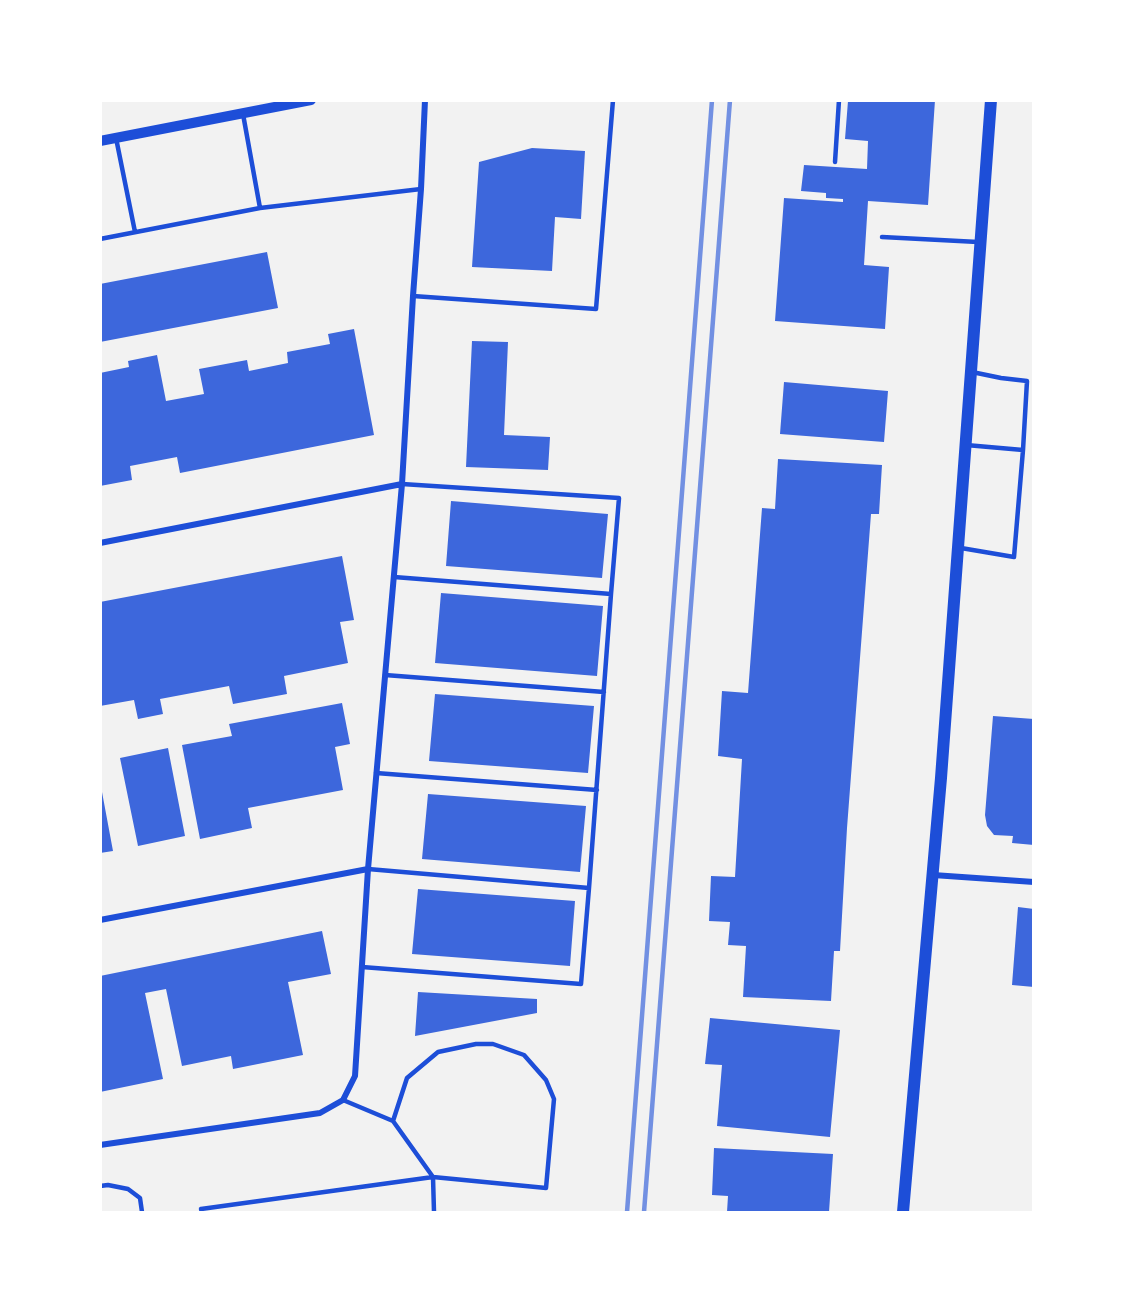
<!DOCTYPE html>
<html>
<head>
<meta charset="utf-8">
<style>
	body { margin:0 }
	#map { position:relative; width:1134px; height:1313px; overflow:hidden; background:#f2f2f2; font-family:"Titillium Web",sans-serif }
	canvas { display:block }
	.frame { position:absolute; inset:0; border:102px solid #fff; pointer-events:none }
</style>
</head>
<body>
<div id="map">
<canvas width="1134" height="1313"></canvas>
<div class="frame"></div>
</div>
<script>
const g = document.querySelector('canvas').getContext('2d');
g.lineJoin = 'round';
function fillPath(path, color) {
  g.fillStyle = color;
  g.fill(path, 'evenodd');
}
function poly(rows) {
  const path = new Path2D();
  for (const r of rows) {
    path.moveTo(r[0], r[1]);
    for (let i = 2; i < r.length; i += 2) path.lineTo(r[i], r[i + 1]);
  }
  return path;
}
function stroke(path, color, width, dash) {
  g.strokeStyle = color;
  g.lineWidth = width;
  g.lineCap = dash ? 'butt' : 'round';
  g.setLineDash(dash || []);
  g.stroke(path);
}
fillPath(poly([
	[872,100,935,100,928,205,868,201,864,265,889,267,885,329,775,321,784,198,843,202,843,199,826,198,826,193,801,191,804,165,867,169,868,141,845,139,848,101,872,102],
	[532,148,585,151,581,219,555,217,552,271,472,267,479,162],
	[267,252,278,308,100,342,100,284],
	[354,329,374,435,180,473,177,457,130,466,132,480,100,486,100,373,129,367,128,361,157,355,166,401,204,394,199,369,247,360,249,371,288,363,287,352,330,344,328,334],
	[472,341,508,342,504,435,550,437,548,470,466,467],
	[784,382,888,391,884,442,780,434],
	[778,459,882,465,879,514,871,514,847,828,840,951,834,951,831,1001,743,997,746,946,728,945,730,922,709,921,711,876,735,877,742,759,718,756,722,691,748,693,762,508,775,509],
	[451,501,608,514,602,578,446,566],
	[342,556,354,620,340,622,348,663,284,676,287,694,233,704,229,686,160,699,163,714,138,719,134,700,100,706,100,602],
	[441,593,603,606,597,676,435,663],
	[435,694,594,706,588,773,429,761],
	[342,703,350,744,335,747,343,790,248,808,252,828,200,839,182,745,232,736,229,724],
	[993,716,1034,719,1034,845,1012,843,1013,836,994,835,987,826,985,815],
	[168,748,185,836,138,846,120,758],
	[102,792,113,851,100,853,100,793],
	[428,794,586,806,580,872,422,859],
	[418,889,575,901,570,966,412,954],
	[1018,907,1034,909,1034,987,1012,985],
	[322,931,331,974,288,982,303,1055,233,1069,231,1056,182,1066,166,989,145,993,163,1079,100,1092,100,976],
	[418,992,537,999,537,1013,415,1036],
	[710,1018,840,1030,830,1137,717,1126,722,1065,705,1064],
	[714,1148,833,1154,829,1212,727,1212,728,1196,712,1195]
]), '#3d67dc');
stroke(poly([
	[243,114,260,208],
	[116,138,135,232],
	[835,162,839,100],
	[882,237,978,242],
	[100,239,260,208,421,189],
	[413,296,596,309,613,100],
	[966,445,1023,450],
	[961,548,1014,557,1023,450,1027,381,1001,378,972,372],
	[394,577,611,594,619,498,402,484],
	[385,675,604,692],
	[376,773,597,790],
	[368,869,589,888,611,594],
	[362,967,581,984,589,888],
	[343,1100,393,1121,433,1177,434,1212],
	[100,1186,108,1185,128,1189,140,1198,142,1212],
	[202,1212,201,1209,433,1177,546,1188,554,1099,546,1080,524,1055,493,1044,476,1044,438,1052,407,1078,393,1121]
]), '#1d4ed8', 4.5);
stroke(poly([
	[100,543,402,484],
	[933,875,1034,882],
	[100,920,368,869],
	[100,1145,320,1113,343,1100,355,1076,368,869,402,484,413,296,421,189,425,100]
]), '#1d4ed8', 6);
stroke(poly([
	[100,141,311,100]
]), '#1d4ed8', 10);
stroke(poly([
	[903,1212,941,778,991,100]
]), '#1d4ed8', 12);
stroke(poly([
	[627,1212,712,100],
	[644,1212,730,100]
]), '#7290e2', 4.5);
</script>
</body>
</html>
